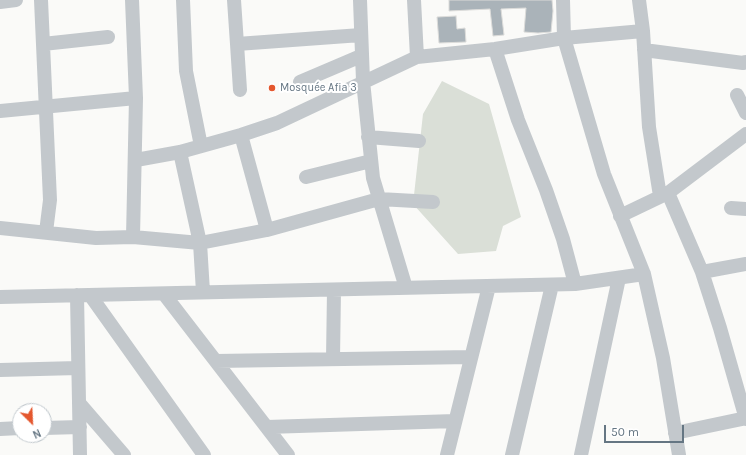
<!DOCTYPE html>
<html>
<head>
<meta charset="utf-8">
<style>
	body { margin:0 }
	#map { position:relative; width:746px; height:455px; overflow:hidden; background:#fafaf8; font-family:Karla,sans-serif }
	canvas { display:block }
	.north { position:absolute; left:12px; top:403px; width:40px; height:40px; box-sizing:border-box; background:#fff; border:1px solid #c1c8cd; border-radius:50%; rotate:156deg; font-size:11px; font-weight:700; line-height:16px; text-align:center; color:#657683 }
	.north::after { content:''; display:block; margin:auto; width:14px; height:18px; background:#e4572e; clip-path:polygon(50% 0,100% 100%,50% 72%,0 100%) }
	.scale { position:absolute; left:604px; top:425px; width:80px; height:18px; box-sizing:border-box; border:2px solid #657683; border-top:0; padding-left:5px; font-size:12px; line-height:14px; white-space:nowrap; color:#657683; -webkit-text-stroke:3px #fff; paint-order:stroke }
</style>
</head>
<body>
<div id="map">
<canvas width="746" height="455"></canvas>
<div class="north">N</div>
<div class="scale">50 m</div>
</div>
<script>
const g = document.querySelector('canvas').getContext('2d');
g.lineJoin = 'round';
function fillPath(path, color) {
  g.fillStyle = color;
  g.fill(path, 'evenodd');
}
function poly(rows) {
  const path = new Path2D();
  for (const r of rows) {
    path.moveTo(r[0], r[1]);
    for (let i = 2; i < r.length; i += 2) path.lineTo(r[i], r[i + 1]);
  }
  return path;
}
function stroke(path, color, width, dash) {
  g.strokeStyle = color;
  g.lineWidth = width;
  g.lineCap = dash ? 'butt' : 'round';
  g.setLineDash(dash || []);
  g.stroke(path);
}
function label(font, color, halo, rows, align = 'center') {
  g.font = font + ' Karla,sans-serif';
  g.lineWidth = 4;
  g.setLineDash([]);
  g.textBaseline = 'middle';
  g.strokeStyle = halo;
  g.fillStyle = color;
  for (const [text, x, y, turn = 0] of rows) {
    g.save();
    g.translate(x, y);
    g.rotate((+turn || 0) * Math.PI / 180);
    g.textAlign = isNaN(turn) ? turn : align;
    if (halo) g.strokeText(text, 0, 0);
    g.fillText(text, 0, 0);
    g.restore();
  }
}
fillPath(poly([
	[442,81,489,104,521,217,503,226,496,251,458,254,413,204,423,114]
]), '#dadfd7');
const building = poly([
	[449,0,552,0,553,11,551,32,538,33,524,32,526,8,501,9,504,35,493,36,490,9,449,11,449,0],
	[456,16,457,29,465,28,466,42,439,43,437,17,456,16]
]);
fillPath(building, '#aab3b9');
stroke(building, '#dcdcda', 1);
stroke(poly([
	[41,0,50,200,46,232],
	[132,0,136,98,133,237],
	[183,0,186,71,201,146],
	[234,0,237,44,361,35],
	[360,0,363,81,373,178,406,288],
	[414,0,417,57],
	[563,0,564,38,604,174,644,274,663,358,679,455],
	[639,0,643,31,649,127,660,196],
	[0,2,16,0],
	[43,44,108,37],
	[237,44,240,90],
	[495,49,518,120,546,190,563,239,575,284],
	[644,50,743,63,746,62],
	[300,82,361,56],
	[737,95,746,113],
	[0,111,136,98],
	[241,135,267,230],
	[368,137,419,141],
	[180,152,200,243,203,292],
	[136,160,180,152,241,135,277,123,417,57,495,49,564,38,643,31],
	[306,177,371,161],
	[668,193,702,272,720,328,746,419],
	[731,208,746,209],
	[620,216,668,193,746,134],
	[0,228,96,238,133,237,200,243,267,230,379,199,433,202],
	[702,272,746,264],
	[164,294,288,455],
	[77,295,80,455],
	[90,295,204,455],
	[0,297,575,284,644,274],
	[333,359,334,290],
	[216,361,471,357],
	[0,370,78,368],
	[80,404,124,455],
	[267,427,455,421],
	[44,428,80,427],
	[0,429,20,428],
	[675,433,746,418],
	[447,455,489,286],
	[512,455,552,285],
	[581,455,619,278]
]), '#c3c8cc', 14);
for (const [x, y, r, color] of [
	[272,88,4,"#e4572e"]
]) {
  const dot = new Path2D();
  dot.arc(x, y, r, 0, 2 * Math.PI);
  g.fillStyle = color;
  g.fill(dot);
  stroke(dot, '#fff', 1.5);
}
label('11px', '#657683', '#fff', [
	["Mosquée Afia 3",280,88]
], 'left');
</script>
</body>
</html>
